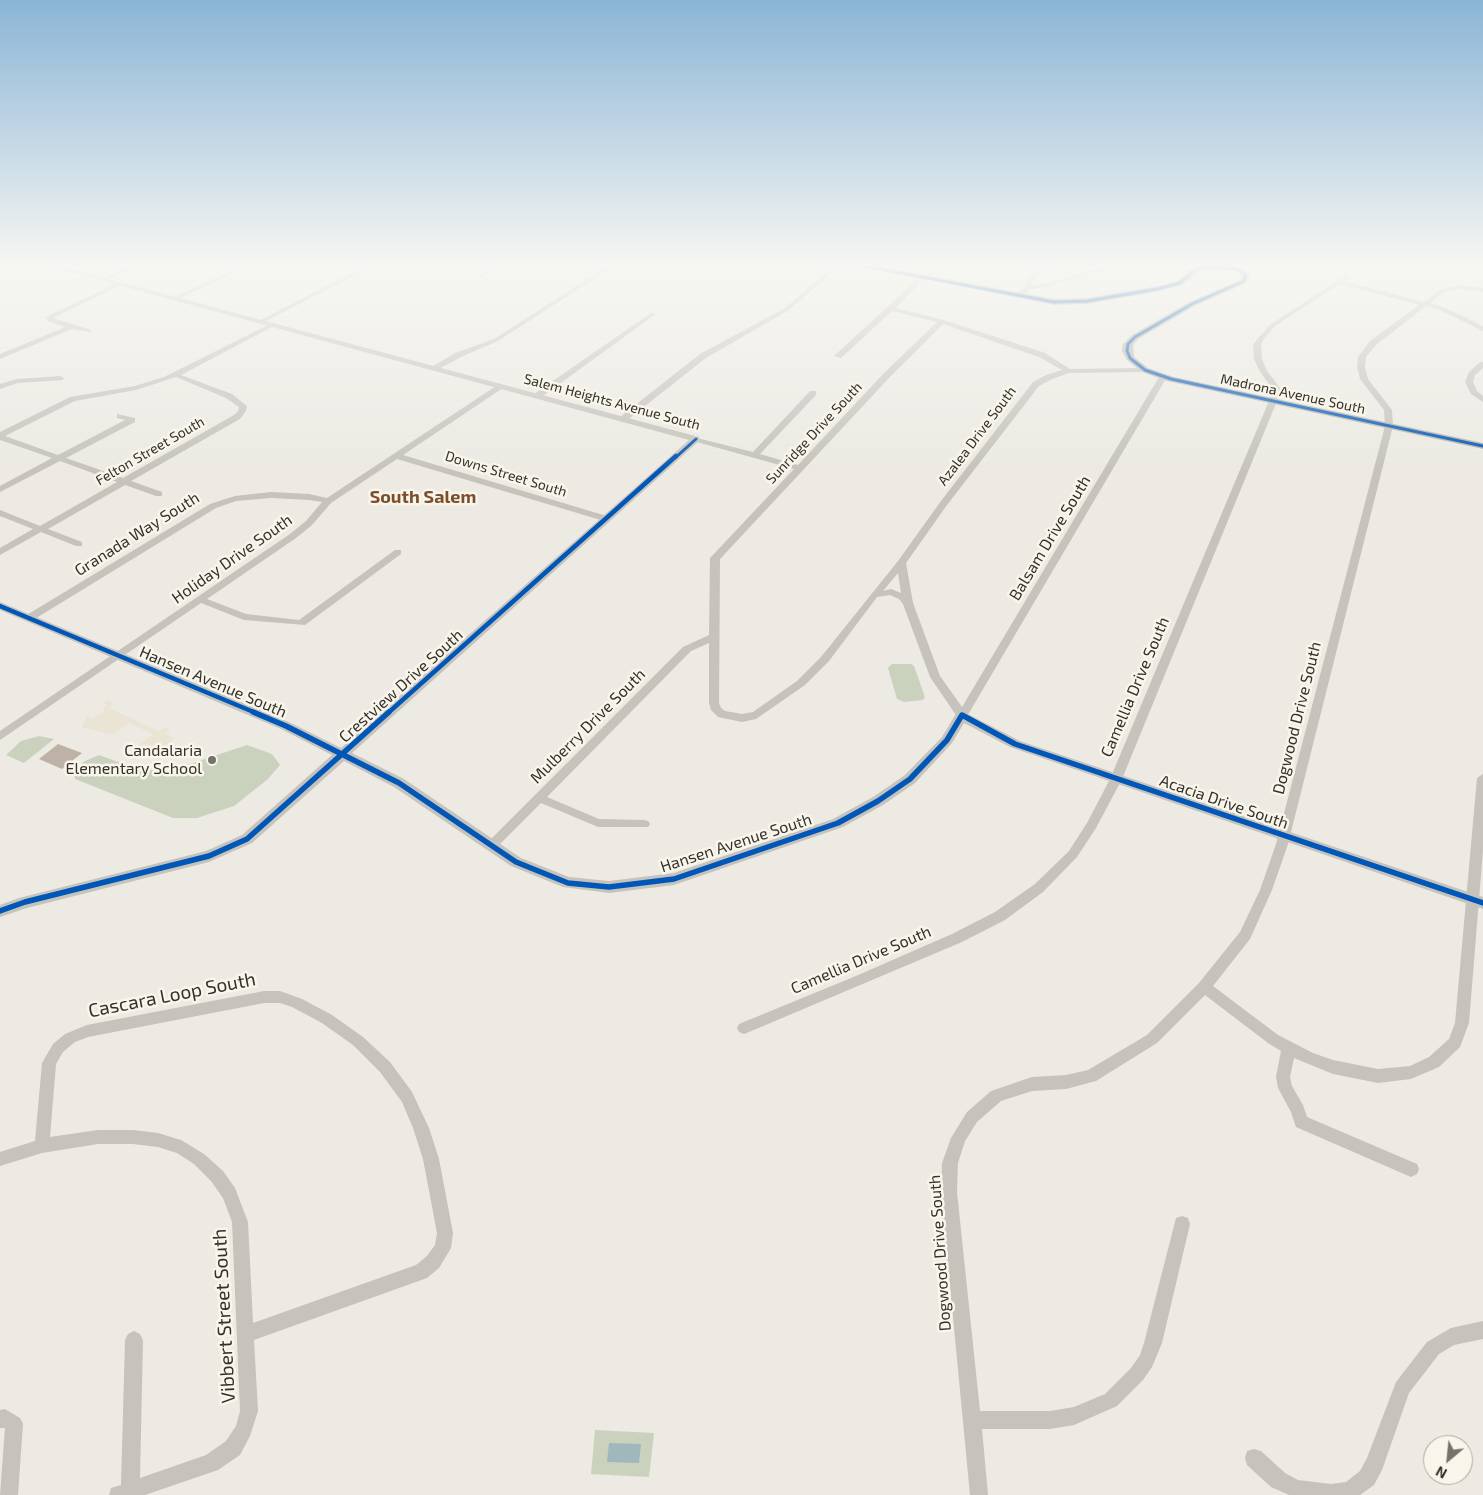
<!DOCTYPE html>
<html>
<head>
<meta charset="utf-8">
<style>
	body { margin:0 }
	#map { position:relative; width:1483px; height:1495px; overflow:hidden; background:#eceae3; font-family:"Exo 2",sans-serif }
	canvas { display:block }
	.north { position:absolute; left:1423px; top:1435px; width:50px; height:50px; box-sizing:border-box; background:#f8f5eb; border:1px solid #aaa69e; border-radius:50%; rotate:208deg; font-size:14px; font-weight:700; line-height:20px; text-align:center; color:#36302a }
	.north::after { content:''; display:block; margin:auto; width:18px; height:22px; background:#76716b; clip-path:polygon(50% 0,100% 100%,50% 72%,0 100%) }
</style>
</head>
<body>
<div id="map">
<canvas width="1483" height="1495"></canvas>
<div class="north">N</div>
</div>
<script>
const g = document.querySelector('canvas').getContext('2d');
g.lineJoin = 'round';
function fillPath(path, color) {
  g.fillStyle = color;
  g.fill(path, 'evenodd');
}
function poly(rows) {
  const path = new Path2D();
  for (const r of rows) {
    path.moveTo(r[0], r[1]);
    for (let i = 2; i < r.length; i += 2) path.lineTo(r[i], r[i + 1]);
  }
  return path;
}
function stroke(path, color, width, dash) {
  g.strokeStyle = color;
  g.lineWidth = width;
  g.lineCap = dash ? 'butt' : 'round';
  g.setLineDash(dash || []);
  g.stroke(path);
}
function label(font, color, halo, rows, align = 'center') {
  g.font = font + ' "Exo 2",sans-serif';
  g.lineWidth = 5;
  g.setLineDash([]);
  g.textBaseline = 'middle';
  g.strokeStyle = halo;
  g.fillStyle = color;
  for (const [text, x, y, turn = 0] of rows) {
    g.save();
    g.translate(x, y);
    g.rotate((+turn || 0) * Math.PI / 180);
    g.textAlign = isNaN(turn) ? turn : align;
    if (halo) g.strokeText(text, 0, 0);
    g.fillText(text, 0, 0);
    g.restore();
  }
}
fillPath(poly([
	[892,664,911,664,914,666,925,697,923,700,904,702,897,699,888,668],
	[39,736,54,739,24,763,6,755,21,741],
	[247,745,272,754,280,765,268,779,234,806,197,818,173,818,75,779,74,773,78,767,83,762,99,755,137,769,153,770,190,764],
	[595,1430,654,1433,649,1477,591,1474]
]), '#cad2be');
fillPath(poly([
	[107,700,114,703,109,708,159,731,165,727,170,729,165,734,175,738,156,753,139,745,153,734,129,723,113,735,81,727,88,716,93,719,105,710,103,709,108,705,103,703]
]), '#e9e4d4');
fillPath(poly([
	[609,1443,641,1444,639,1463,607,1462]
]), '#a0b7bc');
fillPath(poly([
	[58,744,82,753,62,769,39,759]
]), '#beb2a6');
fillPath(poly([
	[66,263,75,263,61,269,56,268,66,263],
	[136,263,144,263,105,281,100,280,136,263],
	[247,263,255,263,176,300,171,299,247,263],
	[371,263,379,263,262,323,257,322,371,263],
	[496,263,504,263,482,277,478,277,478,275,496,263],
	[612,263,619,263,498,341,461,357,437,370,430,368,455,353,494,339,612,263],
	[837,263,844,263,789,310,706,358,626,421,620,421,620,417,700,354,785,308,837,263],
	[1042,263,1049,263,1032,282,1032,285,1044,284,1118,263,1128,263,1046,287,1031,289,1019,298,1015,298,1015,296,1026,286,1027,281,1042,263],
	[1348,274,1351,276,1344,281,1424,302,1440,290,1458,285,1483,288,1483,292,1458,289,1444,292,1430,303,1442,307,1467,318,1483,326,1483,331,1438,309,1426,306,1376,345,1366,357,1365,367,1368,379,1392,410,1393,426,1288,844,1272,890,1250,939,1213,986,1278,1035,1313,1053,1333,1060,1378,1069,1410,1066,1429,1057,1449,1039,1455,1023,1477,778,1483,774,1483,850,1469,1023,1460,1047,1439,1067,1411,1079,1378,1083,1333,1074,1294,1058,1290,1077,1292,1086,1303,1105,1307,1117,1417,1164,1419,1169,1417,1174,1411,1177,1296,1127,1291,1112,1278,1088,1276,1077,1281,1051,1268,1043,1205,995,1157,1043,1096,1081,1066,1089,1032,1091,1001,1101,977,1122,965,1141,958,1163,957,1192,980,1411,1050,1411,1074,1407,1105,1394,1131,1368,1140,1355,1144,1343,1176,1218,1182,1216,1188,1218,1190,1224,1162,1343,1152,1367,1143,1380,1117,1406,1074,1425,1050,1429,982,1429,988,1495,970,1495,941,1192,942,1163,951,1138,967,1112,991,1091,1032,1077,1066,1075,1088,1070,1147,1035,1199,983,1240,932,1260,890,1276,844,1385,426,1384,410,1360,379,1357,367,1358,357,1370,341,1419,305,1340,284,1275,326,1263,340,1261,345,1262,359,1267,371,1280,388,1277,401,1122,779,1096,828,1077,857,1043,892,1005,920,962,942,749,1032,744,1034,739,1032,737,1028,739,1024,856,976,952,934,995,912,1035,884,1069,851,1087,823,1110,779,1269,401,1272,388,1260,372,1254,359,1253,345,1258,338,1271,324,1348,274],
	[921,276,924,278,923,279,896,308,944,320,1045,353,1070,369,1145,368,1149,370,1145,372,1069,373,1052,379,1039,386,947,505,906,563,913,603,940,676,962,707,1159,377,1163,375,1167,377,966,718,958,718,930,677,903,604,899,599,890,595,877,597,829,661,805,685,756,719,742,722,718,717,711,710,709,703,709,643,691,651,547,797,599,819,644,820,648,821,650,824,648,827,598,827,541,803,495,849,487,849,485,846,487,843,683,647,709,635,710,558,794,469,693,441,693,437,753,452,810,391,816,391,816,395,760,454,798,465,884,373,937,322,892,311,841,358,834,356,921,276],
	[943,324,1039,357,1062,370,1046,375,1033,382,941,501,898,561,821,657,797,681,753,712,742,714,725,711,721,708,719,703,720,559,890,377,943,324],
	[898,573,901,593,891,589,883,591,898,573],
	[119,282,122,284,121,285,53,318,91,330,91,332,72,329,0,359,0,354,65,327,50,322,45,318,46,317,119,282],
	[651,313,656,314,540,398,534,398,534,394,651,313],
	[272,323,275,325,274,326,181,375,232,394,247,406,246,411,240,419,131,481,162,492,162,496,156,496,125,485,48,529,82,542,82,546,76,546,41,532,0,555,0,548,33,529,0,516,0,510,40,526,117,482,60,461,0,492,0,486,52,458,0,440,0,432,70,397,135,386,164,377,272,323],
	[176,377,226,398,239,407,238,411,234,415,123,478,66,458,135,422,135,418,117,414,117,418,125,420,58,455,5,436,75,401,136,390,176,377],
	[1480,362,1483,362,1483,368,1475,375,1473,382,1477,391,1483,396,1483,402,1471,394,1465,382,1469,372,1480,362],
	[60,376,64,378,63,380,18,383,0,389,0,384,17,379,60,376],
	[499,384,506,386,403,455,610,517,610,521,604,521,397,459,331,503,312,525,296,538,207,599,246,614,299,620,395,550,401,550,401,554,305,625,244,620,201,603,0,740,0,731,290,534,306,521,322,502,309,500,271,498,236,501,216,508,33,620,25,620,24,618,25,616,210,504,235,496,271,492,309,494,327,498,499,384],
	[264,991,280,991,302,999,332,1015,363,1037,390,1062,412,1092,429,1128,439,1159,453,1233,451,1248,439,1268,427,1278,254,1340,258,1411,250,1436,240,1455,218,1470,145,1495,109,1495,111,1488,121,1485,125,1340,128,1334,134,1331,140,1334,143,1340,140,1478,206,1455,226,1441,236,1426,240,1411,232,1222,223,1198,211,1181,194,1164,177,1153,158,1147,133,1144,98,1144,42,1153,0,1166,0,1152,35,1141,42,1063,53,1044,65,1034,87,1025,264,991],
	[264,1003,280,1003,292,1007,322,1023,353,1045,380,1072,402,1102,413,1128,423,1159,437,1233,435,1245,427,1256,416,1265,253,1323,248,1222,235,1188,223,1171,204,1154,181,1140,158,1133,133,1130,98,1130,50,1137,56,1064,63,1052,75,1042,88,1037,264,1003],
	[1483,1321,1483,1339,1454,1345,1439,1354,1409,1393,1382,1470,1374,1485,1360,1495,1289,1495,1271,1487,1247,1465,1245,1458,1247,1451,1254,1449,1261,1451,1285,1473,1298,1480,1331,1484,1346,1482,1360,1471,1367,1458,1396,1382,1427,1342,1451,1328,1483,1321],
	[5,1409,20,1418,23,1424,18,1495,0,1495,5,1428,0,1428,0,1410,5,1409]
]), '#c6c2bc');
fillPath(poly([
	[36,263,49,263,699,437,699,441,352,753,404,779,521,858,569,877,609,881,674,873,833,819,873,797,905,775,942,737,957,712,962,711,1020,741,1483,897,1483,909,1010,747,964,723,952,743,915,783,883,805,843,827,674,885,609,893,563,887,511,866,394,787,344,761,252,843,209,862,27,908,0,917,0,905,19,898,206,851,242,835,332,755,281,729,0,610,0,602,291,723,341,748,689,440,36,263]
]), '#c6c2bc');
fillPath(poly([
	[844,263,862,263,1054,299,1087,298,1157,286,1177,281,1192,268,1204,263,1241,267,1250,275,1247,283,1195,306,1138,339,1133,345,1134,357,1148,368,1174,377,1483,443,1483,449,1167,381,1142,372,1127,360,1122,351,1123,344,1132,335,1189,302,1240,280,1242,276,1235,271,1205,269,1183,285,1157,292,1087,304,1054,305,844,263]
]), '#b6b3ac');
stroke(poly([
	[848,263,1054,302,1087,301,1157,289,1180,283,1195,270,1204,266,1238,269,1246,275,1244,281,1192,304,1135,337,1128,344,1127,351,1130,358,1145,370,1171,379,1483,446],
	[675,458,696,439]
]), '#0057b8', 3);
stroke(poly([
	[0,606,256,713],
	[388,713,676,456]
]), '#0057b8', 4.5);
stroke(poly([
	[253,712,286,726,399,783,516,862,568,883,609,887,674,879,838,823,878,801,910,779,947,740,962,715,1015,744,1483,903],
	[0,911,25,902,209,856,247,839,389,712]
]), '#0057b8', 5.5);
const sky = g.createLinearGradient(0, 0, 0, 472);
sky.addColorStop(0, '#8bb5d6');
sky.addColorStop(0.56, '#f6f6f2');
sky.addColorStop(1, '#f6f6f200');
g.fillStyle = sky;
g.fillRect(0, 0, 1483, 472);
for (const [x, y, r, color] of [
	[212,760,5,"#76716b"]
]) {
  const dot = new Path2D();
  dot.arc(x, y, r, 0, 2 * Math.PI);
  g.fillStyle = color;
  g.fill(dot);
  stroke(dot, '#f8f5eb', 2);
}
label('14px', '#36302a', '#f8f5eb', [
	["Madrona Avenue South",1293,394,12],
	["Salem Heights Avenue South",612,402,15],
	["Sunridge Drive South",814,433,-47],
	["Azalea Drive South",977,436,-53],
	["Felton Street South",150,451,-30],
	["Downs Street South",506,474,17]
]);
label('16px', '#36302a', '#f8f5eb', [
	["Granada Way South",137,534,-32],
	["Balsam Drive South",1050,538,-59],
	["Holiday Drive South",232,559,-35],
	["Hansen Avenue South",213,682,23],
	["Crestview Drive South",401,686,-42],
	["Camellia Drive South",1135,687,-67],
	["Dogwood Drive South",1297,718,-76],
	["Mulberry Drive South",588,726,-45],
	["Acacia Drive South",1224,802,19],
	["Hansen Avenue South",736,843,-18],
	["Camellia Drive South",861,960,-23],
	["Dogwood Drive South",940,1253,-94]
]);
label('16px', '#36302a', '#f8f5eb', [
	["Candalaria",202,751],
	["Elementary School",202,769]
], 'right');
label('bold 18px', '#7d4e2b', '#f8f5eb', [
	["South Salem",423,497]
]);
label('19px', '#36302a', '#f8f5eb', [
	["Cascara Loop South",172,995,-11],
	["Vibbert Street South",224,1316,-93]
]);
</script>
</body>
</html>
